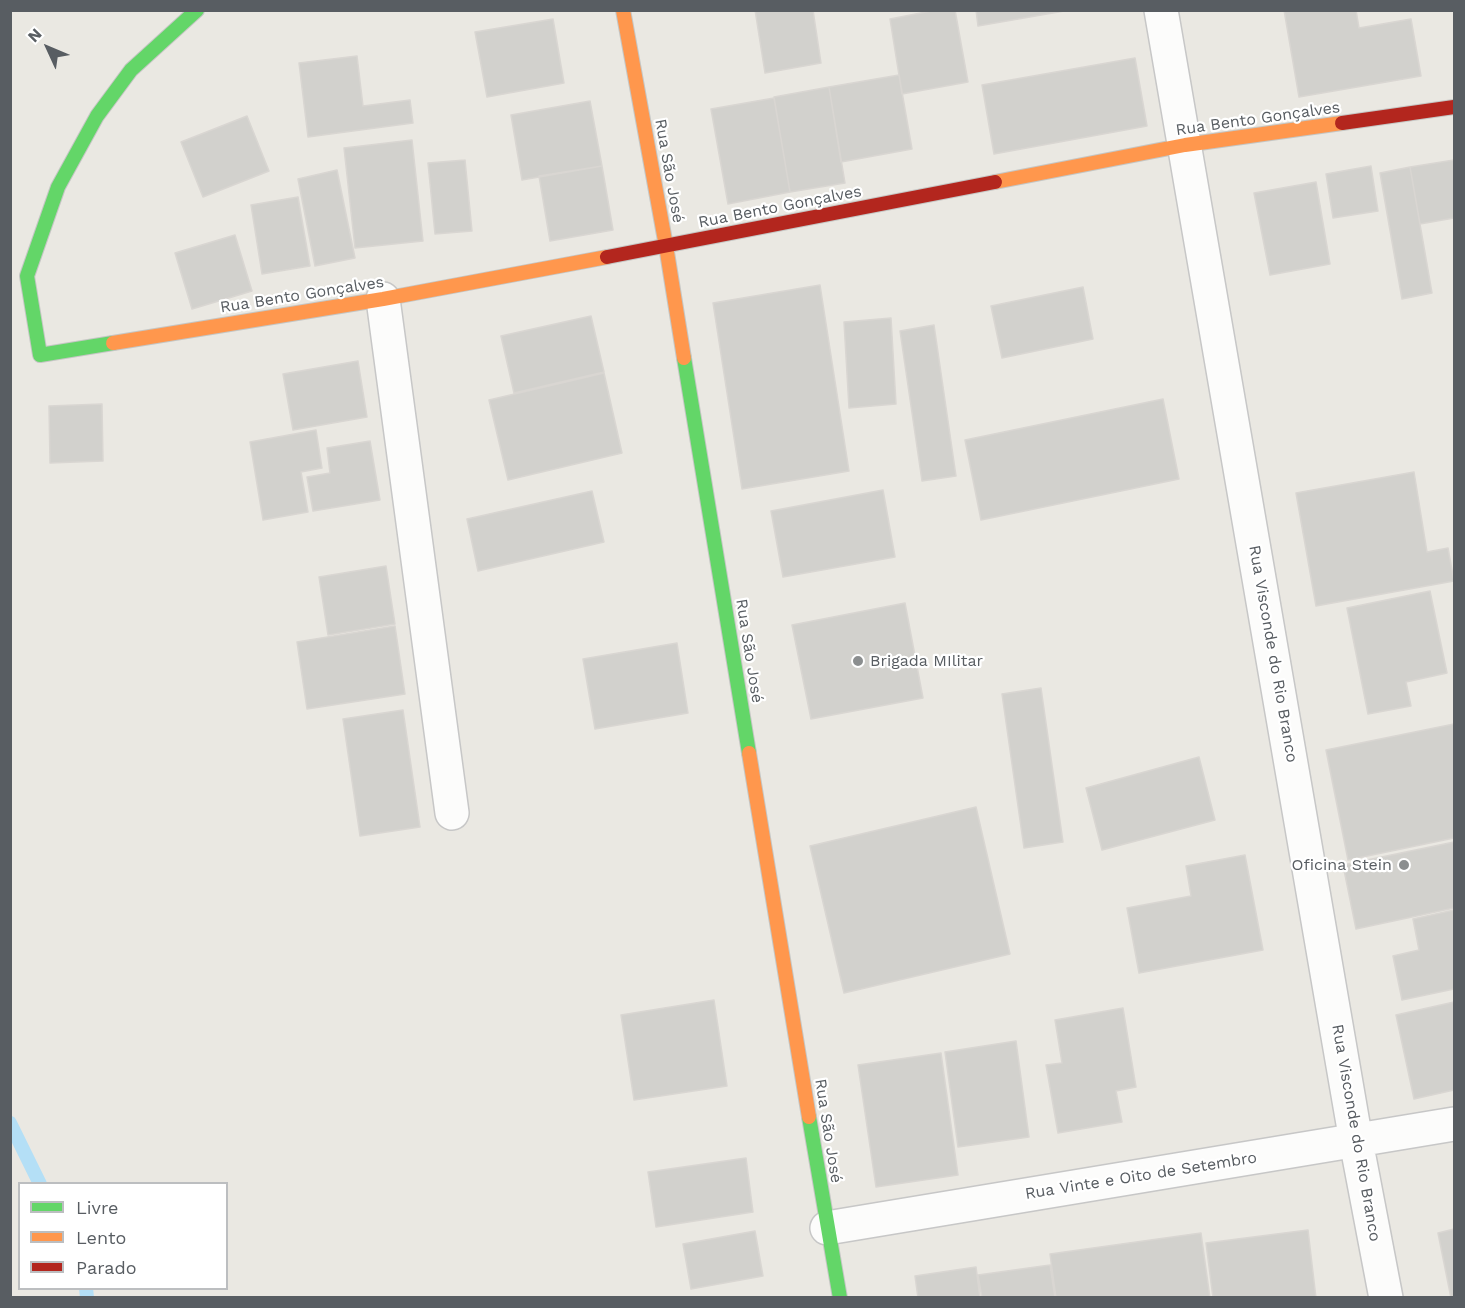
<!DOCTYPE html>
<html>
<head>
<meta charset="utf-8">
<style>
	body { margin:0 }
	#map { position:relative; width:1465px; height:1308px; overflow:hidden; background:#eae8e2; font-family:"Work Sans",sans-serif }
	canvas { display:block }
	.frame { position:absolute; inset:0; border:12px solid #585d62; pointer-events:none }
	.legend { position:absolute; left:18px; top:1182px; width:210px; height:108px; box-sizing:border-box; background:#fff; border:2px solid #bcbec0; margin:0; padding:8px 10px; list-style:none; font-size:18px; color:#585d62 }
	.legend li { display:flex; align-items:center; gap:12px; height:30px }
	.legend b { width:30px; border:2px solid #bcbec0 }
	.north { position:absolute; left:18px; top:18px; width:60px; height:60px; -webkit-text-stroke:4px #fff; paint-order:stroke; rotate:314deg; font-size:16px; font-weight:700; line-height:24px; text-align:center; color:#585d62 }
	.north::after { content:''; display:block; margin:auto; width:21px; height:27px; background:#585d62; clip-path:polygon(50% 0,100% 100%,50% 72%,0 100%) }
</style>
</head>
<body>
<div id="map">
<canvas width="1465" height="1308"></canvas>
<div class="frame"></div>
<ul class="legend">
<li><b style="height:8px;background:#63d668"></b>Livre</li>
<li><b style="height:8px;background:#ff974d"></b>Lento</li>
<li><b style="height:8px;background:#b3261e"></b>Parado</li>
</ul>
<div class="north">N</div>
</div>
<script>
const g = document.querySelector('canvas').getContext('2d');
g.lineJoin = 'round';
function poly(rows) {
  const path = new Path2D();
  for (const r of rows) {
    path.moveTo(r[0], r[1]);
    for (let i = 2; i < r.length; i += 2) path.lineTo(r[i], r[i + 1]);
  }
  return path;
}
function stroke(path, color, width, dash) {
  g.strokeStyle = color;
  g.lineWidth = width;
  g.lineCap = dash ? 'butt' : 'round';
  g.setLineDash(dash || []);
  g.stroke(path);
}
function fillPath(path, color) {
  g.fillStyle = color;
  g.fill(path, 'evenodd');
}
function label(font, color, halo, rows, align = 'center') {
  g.font = font + ' "Work Sans",sans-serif';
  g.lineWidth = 4.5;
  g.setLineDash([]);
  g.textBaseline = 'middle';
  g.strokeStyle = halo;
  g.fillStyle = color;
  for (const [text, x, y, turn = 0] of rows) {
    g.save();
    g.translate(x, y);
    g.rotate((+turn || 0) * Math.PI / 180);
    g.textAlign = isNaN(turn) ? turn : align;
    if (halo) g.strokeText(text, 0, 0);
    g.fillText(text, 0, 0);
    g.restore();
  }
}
stroke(poly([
	[10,1123,40,1184],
	[86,1288,87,1298]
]), '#b4dff6', 14);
const building = poly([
	[755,10,813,10,821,63,765,73,755,10],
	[936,10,955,10,968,82,902,94,890,19,936,10],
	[976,10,1070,10,978,26,976,10],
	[1284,10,1356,10,1359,28,1411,19,1421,76,1299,97,1284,10],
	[553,19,564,83,487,97,475,32,553,19],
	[357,56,363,106,410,100,413,123,308,137,299,63,357,56],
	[1135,58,1147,126,994,154,982,85,1135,58],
	[899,75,912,149,841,162,829,87,899,75],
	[829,87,845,183,790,192,774,97,829,87],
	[774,98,790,192,728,204,711,109,774,98],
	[590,101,602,166,522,180,511,115,590,101],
	[247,116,269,171,203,197,181,142,247,116],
	[412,140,423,241,355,248,344,148,412,140],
	[465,160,472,231,435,234,428,163,465,160],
	[1454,160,1454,218,1420,224,1410,167,1454,160],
	[602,166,613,230,550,241,539,176,602,166],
	[1371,166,1378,211,1333,218,1326,174,1371,166],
	[1410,167,1432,293,1402,299,1380,173,1410,167],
	[337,170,355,258,315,266,298,179,337,170],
	[1316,182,1330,264,1270,275,1254,193,1316,182],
	[298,197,310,266,262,274,251,205,298,197],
	[235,235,252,291,192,309,175,253,235,235],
	[820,285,849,471,742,489,713,303,820,285],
	[1083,287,1093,339,1002,358,991,306,1083,287],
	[591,316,604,372,514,393,501,336,591,316],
	[891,318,896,404,849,408,844,322,891,318],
	[934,325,956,476,922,481,900,331,934,325],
	[358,361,367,417,293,430,283,374,358,361],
	[604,373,622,453,508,480,489,400,604,373],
	[1163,399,1179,479,981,520,965,440,1163,399],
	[102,404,103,461,50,463,49,406,102,404],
	[316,430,322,468,301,472,308,512,263,520,250,442,316,430],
	[370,441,380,500,313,511,307,477,330,473,327,448,370,441],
	[1414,472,1427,552,1448,548,1454,581,1316,606,1296,493,1414,472],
	[883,490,895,557,783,577,771,511,883,490],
	[592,491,604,542,478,571,467,519,592,491],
	[386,566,395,624,328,635,319,577,386,566],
	[1430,591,1447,673,1406,682,1411,706,1368,714,1347,608,1430,591],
	[905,603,923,698,811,719,792,625,905,603],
	[395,626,405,694,307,709,297,642,395,626],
	[677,643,688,713,595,729,583,659,677,643],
	[1041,688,1063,842,1024,848,1002,694,1041,688],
	[403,710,420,827,360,836,343,719,403,710],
	[1454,724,1454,838,1348,860,1326,750,1454,724],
	[1199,757,1215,820,1102,850,1086,788,1199,757],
	[976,807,1010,954,844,993,810,846,976,807],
	[1454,842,1454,908,1356,929,1343,865,1454,842],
	[1245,855,1263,950,1139,973,1127,908,1191,896,1186,866,1245,855],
	[1454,910,1454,989,1402,1000,1393,956,1419,950,1413,919,1454,910],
	[714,1000,727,1086,634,1100,621,1015,714,1000],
	[1454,1002,1454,1090,1414,1099,1396,1015,1454,1002],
	[1123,1008,1136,1087,1116,1091,1122,1122,1058,1133,1046,1065,1062,1063,1055,1020,1123,1008],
	[1016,1041,1029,1137,958,1147,945,1052,1016,1041],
	[941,1053,958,1175,876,1187,858,1065,941,1053],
	[746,1158,753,1212,656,1227,648,1172,746,1158],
	[1454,1229,1454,1298,1451,1298,1438,1233,1454,1229],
	[1308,1230,1316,1298,1213,1298,1206,1243,1308,1230],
	[755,1231,763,1276,691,1289,683,1244,755,1231],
	[1201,1233,1210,1298,1056,1298,1050,1254,1201,1233],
	[1050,1265,1055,1298,982,1298,978,1275,1050,1265],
	[976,1267,980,1298,918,1298,915,1276,976,1267]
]);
fillPath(building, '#d2d1cd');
stroke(building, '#d9d6d2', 1.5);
const street = poly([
	[1161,10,1356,1141,1386,1298],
	[383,299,452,813],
	[827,1228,1454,1124]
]);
const fast = poly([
	[113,343,40,355,27,276,58,187,97,116,131,70,197,10],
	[684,358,749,753],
	[809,1117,840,1298]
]);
const slow = poly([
	[623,10,666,246,684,358],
	[995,182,1185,145,1342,123],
	[113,343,383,299,607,257],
	[749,753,809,1117]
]);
const jam = poly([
	[1342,123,1454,107],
	[607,257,995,182]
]);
stroke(street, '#c7c7c7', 36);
stroke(fast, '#c5c6c4', 16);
stroke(slow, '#c5c6c4', 16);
stroke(jam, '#c5c6c4', 16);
stroke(street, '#fcfcfb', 33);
stroke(fast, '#63d668', 14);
stroke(slow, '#ff974d', 14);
stroke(jam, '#b3261e', 14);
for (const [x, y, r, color] of [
	[858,661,6,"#8b8e8f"],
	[1404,865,6,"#8b8e8f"]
]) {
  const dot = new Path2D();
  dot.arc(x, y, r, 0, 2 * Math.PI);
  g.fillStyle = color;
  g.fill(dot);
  stroke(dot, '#fff', 2);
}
label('16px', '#585d62', '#fff', [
	["Rua Bento Gonçalves",1258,119,-8],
	["Rua São José",669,171,80],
	["Rua Bento Gonçalves",780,207,-11],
	["Rua Bento Gonçalves",302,295,-9],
	["Rua São José",749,651,81],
	["Rua Visconde do Rio Branco",1273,654,80],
	["Rua São José",828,1131,81],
	["Rua Visconde do Rio Branco",1356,1133,80],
	["Rua Vinte e Oito de Setembro",1141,1176,-9]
]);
label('16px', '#585d62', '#fff', [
	["Brigada MIlitar",870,661],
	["Oficina Stein",1392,865,"right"]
], 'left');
</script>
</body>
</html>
